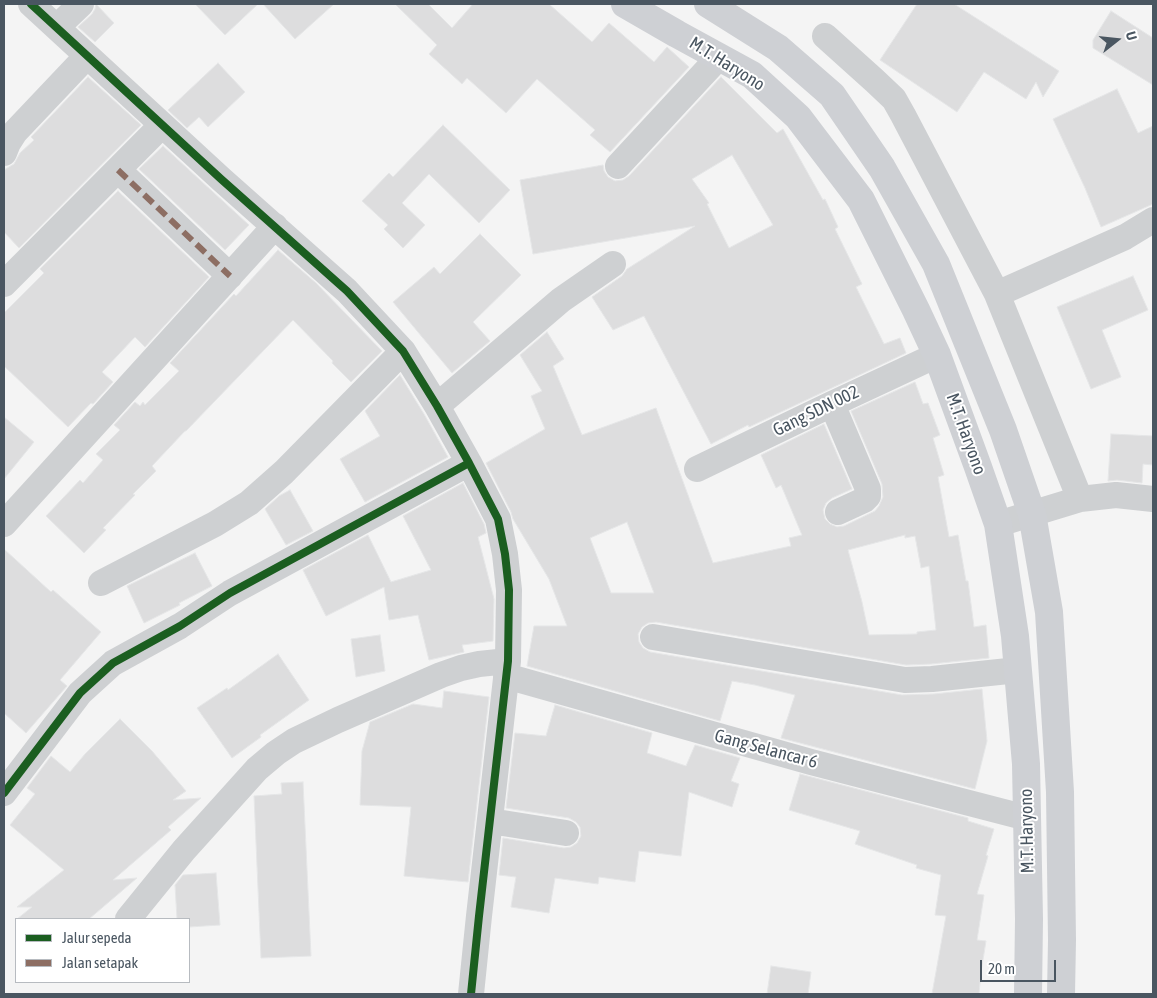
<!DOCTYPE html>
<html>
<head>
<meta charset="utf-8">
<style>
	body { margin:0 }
	#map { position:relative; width:1157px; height:998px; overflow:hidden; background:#f4f4f4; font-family:"Asap Condensed",sans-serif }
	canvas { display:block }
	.frame { position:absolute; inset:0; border:5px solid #4a5661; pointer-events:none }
	.legend { position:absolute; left:15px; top:918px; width:175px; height:65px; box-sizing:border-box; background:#fff; border:1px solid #b7bbc0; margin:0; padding:6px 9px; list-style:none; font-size:15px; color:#4a5661 }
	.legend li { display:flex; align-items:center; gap:10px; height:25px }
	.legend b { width:25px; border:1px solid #b7bbc0 }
	.north { position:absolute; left:1092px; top:15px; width:50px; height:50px; -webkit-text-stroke:4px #fff; paint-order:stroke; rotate:74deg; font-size:14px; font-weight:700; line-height:20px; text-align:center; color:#4a5661 }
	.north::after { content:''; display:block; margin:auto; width:18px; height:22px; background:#4a5661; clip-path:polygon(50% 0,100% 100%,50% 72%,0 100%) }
	.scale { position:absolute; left:980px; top:960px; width:76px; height:22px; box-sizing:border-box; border:2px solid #4a5661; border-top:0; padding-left:6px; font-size:15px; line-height:18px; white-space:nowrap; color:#4a5661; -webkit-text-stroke:4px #fff; paint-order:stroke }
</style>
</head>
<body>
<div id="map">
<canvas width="1157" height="998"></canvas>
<div class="frame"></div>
<ul class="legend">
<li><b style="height:6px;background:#1b5e20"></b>Jalur sepeda</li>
<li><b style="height:6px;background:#8d6e63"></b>Jalan setapak</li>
</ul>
<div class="north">U</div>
<div class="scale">20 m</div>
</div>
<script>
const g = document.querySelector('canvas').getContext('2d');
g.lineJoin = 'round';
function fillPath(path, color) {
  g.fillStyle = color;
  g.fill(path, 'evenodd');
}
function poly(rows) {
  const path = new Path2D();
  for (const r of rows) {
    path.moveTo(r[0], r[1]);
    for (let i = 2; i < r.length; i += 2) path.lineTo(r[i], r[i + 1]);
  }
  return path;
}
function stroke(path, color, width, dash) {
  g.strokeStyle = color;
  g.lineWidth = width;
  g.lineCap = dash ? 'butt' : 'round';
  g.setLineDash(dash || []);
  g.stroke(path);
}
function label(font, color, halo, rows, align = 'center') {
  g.font = font + ' "Asap Condensed",sans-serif';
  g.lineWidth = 4;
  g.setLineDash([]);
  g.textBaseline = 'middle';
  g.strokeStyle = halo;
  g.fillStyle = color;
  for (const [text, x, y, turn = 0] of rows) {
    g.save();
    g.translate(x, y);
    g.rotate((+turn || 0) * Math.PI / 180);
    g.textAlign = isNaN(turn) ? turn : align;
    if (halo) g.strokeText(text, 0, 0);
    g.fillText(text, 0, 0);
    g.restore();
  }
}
const building = poly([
	[96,4,114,23,95,42,78,27,92,14,95,9,96,4],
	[195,4,258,4,225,35,195,4],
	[263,4,334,4,295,39,263,4],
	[395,4,428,4,452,28,473,4,549,4,592,42,609,23,654,62,667,47,689,67,610,152,590,135,595,130,537,79,506,113,467,78,462,84,429,54,437,45,395,4],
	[917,4,954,4,1059,71,1043,97,1036,82,1026,99,984,72,957,112,880,60,917,4],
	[1111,11,1153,38,1153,85,1093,48,1093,40,1111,11],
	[218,63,245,92,208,127,199,117,187,128,168,110,218,63],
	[88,77,141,125,19,248,4,232,4,170,14,164,20,153,34,140,31,137,88,77],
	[721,77,777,133,783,129,823,200,825,199,838,227,835,229,862,284,856,287,884,344,900,338,906,353,749,427,748,425,711,444,644,316,613,330,592,297,622,276,627,269,695,226,533,254,520,180,603,165,604,171,608,177,615,181,623,180,629,176,721,77],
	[732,155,773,225,729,248,707,204,709,203,692,179,732,155],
	[1117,89,1138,133,1153,126,1153,204,1101,227,1085,188,1053,119,1117,89],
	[443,125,510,190,479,223,429,174,402,203,425,225,403,248,384,229,388,225,362,201,389,173,393,177,443,125],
	[163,146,249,225,225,250,139,169,163,146],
	[118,191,209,277,145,347,135,337,102,372,113,382,93,404,91,403,68,427,4,366,4,313,44,273,40,269,118,191],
	[480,234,521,275,473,322,490,341,452,373,393,302,434,267,440,274,480,234],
	[278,250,316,283,382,351,351,382,332,363,333,361,293,320,213,403,186,431,185,431,152,466,156,471,133,494,135,495,103,528,106,530,84,553,46,516,80,480,83,483,103,460,96,454,120,430,114,425,135,402,140,406,143,402,145,405,179,371,170,363,234,294,236,296,278,250],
	[1133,276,1148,310,1102,330,1121,377,1091,389,1057,307,1133,276],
	[547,332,564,359,553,366,582,435,656,408,713,563,791,546,789,538,802,535,781,485,776,488,761,455,824,424,852,489,832,498,826,503,823,510,825,519,830,524,837,527,844,526,875,511,879,506,883,497,882,484,851,411,915,382,923,404,928,403,940,435,933,438,944,475,938,477,949,537,958,535,966,581,968,581,974,627,986,625,989,658,931,664,906,665,656,622,648,623,642,627,638,634,639,642,643,648,650,652,902,695,934,694,982,689,987,741,975,789,781,738,795,695,755,685,732,681,720,721,527,666,534,626,567,626,549,579,513,519,511,512,486,463,545,429,531,396,542,391,520,355,547,332],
	[627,522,654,593,611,593,590,538,627,522],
	[905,535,905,538,915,536,921,568,929,566,936,630,917,632,917,634,869,635,862,602,848,550,905,535],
	[400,375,424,414,448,457,365,502,340,459,380,436,365,411,400,375],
	[4,417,34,442,4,479,4,417],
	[1111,434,1153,436,1153,465,1143,464,1142,483,1117,480,1108,481,1111,434],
	[463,483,484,524,486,533,478,537,494,599,493,641,462,645,464,652,429,660,418,615,389,620,384,587,326,616,303,570,368,535,391,582,431,570,403,516,463,483],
	[290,490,313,531,286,545,265,509,279,496,290,490],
	[4,549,51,592,53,590,101,632,60,680,67,686,26,733,4,713,4,549],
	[195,553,212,586,179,603,180,605,144,623,127,586,195,553],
	[380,635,385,671,356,677,351,639,380,635],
	[278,654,309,700,260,735,261,737,232,758,197,708,227,688,228,690,278,654],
	[444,691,489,697,468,882,404,876,411,807,360,805,362,751,370,722,413,704,442,708,444,691],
	[555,705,652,733,647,753,686,766,695,745,740,758,731,781,739,784,732,807,689,792,681,856,639,851,635,882,599,877,598,884,555,878,549,913,511,907,516,877,499,875,503,838,564,848,571,847,577,843,581,836,580,827,576,822,569,818,506,808,515,733,546,736,555,705],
	[120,719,152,751,186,791,173,800,201,798,168,827,171,830,113,880,137,878,89,919,17,919,32,907,17,907,64,870,10,825,35,794,27,788,51,756,70,772,85,754,120,719],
	[800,774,968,818,968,821,994,829,986,855,988,856,977,894,984,895,977,940,986,941,981,972,979,994,932,994,946,916,935,915,941,875,916,868,917,865,855,844,860,831,789,810,800,774],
	[303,782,311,956,261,958,254,796,282,794,281,783,303,782],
	[216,873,220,925,189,927,189,919,177,919,175,885,183,875,216,873],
	[771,966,811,972,808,994,767,994,771,966]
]);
fillPath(building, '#ddddde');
stroke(building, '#e5e6e7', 1);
stroke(poly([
	[31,4,221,179,347,291,403,351,437,406,469,463,498,519,505,554,509,590,508,661,479,916,471,994],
	[57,27,81,4],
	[825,36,875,81,894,99,903,115,997,294,1080,499],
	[4,153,8,143,15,132,87,56],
	[618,166,719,57],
	[118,170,230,276],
	[4,284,162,125],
	[997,294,1125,237,1153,220],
	[832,404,868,489,868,496,864,500,838,512],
	[437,406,561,300,613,264],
	[697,469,832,404,937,355],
	[4,524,275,226],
	[998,524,1080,499,1116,495,1153,499],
	[101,583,215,524,249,503,284,472,403,351],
	[653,637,905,680,932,679,1018,670],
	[506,676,811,762,1027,818],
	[4,793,80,693,113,663,180,626,230,593,469,463],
	[490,821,566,833],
	[128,919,184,850,257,769,276,753,294,741,338,720,441,675,461,668,479,664,508,661]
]), '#ced0d2', 26);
stroke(poly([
	[625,4,677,34,752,75,798,117,861,200,916,310,937,355,978,467,998,524,1015,636,1026,764,1029,919,1028,994],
	[708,4,778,48,832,95,882,168,936,264,1003,430,1032,514,1049,612,1060,792,1062,940,1061,994]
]), '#ced0d4', 28);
stroke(poly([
	[118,170,230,276]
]), '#8d6e63', 6, [12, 6]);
stroke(poly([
	[31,4,221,179,347,291,403,351,437,406,469,463,498,519,505,554,509,590,508,661,479,916,471,994],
	[4,793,80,693,113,663,180,626,230,593,469,463]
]), '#1b5e20', 8);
label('18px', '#4a5661', '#fff', [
	["M.T. Haryono",727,64,32],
	["Gang SDN 002",816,411,-26],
	["M.T. Haryono",966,434,70],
	["Gang Selancar 6",766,749,15],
	["M.T. Haryono",1027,831,-91]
]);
</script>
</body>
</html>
